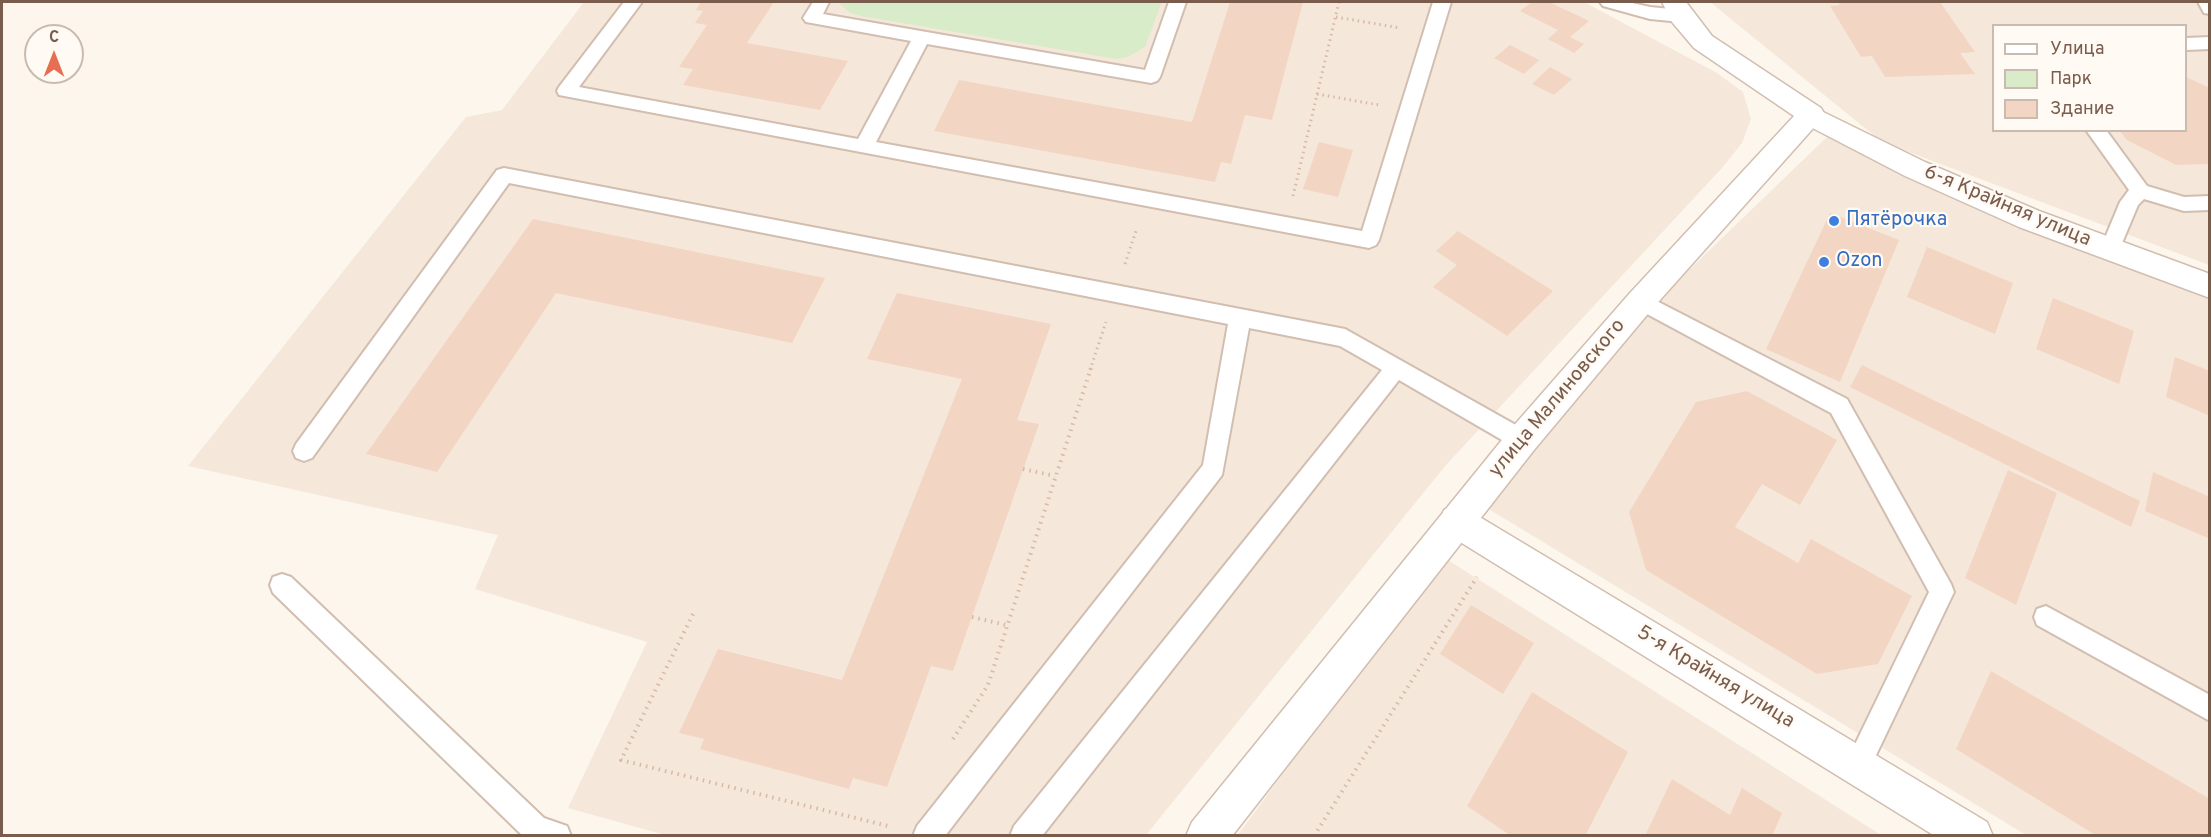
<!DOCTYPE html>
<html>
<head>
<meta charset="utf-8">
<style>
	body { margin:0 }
	#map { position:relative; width:2211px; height:837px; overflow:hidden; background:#fdf6ec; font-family:Overpass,sans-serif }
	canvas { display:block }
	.frame { position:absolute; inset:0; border:3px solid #7a5c4d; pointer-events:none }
	.legend { position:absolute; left:1992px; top:24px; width:195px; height:108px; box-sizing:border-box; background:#fffaf3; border:2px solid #cabbb1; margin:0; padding:8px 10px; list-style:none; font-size:18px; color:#7a5c4d }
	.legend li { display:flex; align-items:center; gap:12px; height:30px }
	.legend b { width:30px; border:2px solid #cabbb1 }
	.north { position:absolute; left:24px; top:24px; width:60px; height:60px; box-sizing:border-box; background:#fffaf3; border:2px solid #cabbb1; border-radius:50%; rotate:0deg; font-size:16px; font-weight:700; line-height:24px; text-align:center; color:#7a5c4d }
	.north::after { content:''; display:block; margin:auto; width:21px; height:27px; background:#e76f51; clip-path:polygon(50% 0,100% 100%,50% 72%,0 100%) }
</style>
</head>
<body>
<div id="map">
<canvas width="2211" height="837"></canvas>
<div class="frame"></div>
<ul class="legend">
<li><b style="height:8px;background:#fff"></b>Улица</li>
<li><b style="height:16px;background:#d8ecc9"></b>Парк</li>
<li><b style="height:16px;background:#f3d5c3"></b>Здание</li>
</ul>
<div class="north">С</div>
</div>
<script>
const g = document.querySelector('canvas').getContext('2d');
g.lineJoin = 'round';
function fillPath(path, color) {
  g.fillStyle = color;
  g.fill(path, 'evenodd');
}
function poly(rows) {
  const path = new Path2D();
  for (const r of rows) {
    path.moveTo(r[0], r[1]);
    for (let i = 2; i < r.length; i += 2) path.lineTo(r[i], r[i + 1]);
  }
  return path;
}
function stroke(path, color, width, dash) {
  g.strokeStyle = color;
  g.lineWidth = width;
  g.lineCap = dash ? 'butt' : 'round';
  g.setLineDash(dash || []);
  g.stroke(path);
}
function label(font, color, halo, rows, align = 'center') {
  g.font = font + ' Overpass,sans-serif';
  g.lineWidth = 4.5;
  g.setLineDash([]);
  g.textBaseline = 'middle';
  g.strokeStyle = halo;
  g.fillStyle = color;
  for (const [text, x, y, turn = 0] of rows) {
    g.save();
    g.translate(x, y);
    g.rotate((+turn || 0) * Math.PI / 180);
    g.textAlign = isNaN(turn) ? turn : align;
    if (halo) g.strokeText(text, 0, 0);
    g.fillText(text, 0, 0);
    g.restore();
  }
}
fillPath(poly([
	[584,2,1584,2,1717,73,1743,92,1751,119,1742,143,1722,168,1446,465,1146,835,665,835,568,808,647,642,475,589,498,535,188,466,466,117,502,110],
	[1710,2,2209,2,2209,265,1882,142],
	[1994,26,2186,26,2186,130,1994,130],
	[1828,136,2209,296,2209,835,2026,835,1482,505,1663,295],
	[1443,557,1881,835,1237,836]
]), '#f5e8da');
fillPath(poly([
	[838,2,1162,2,1145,47,1128,57,1117,59,860,16,850,13]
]), '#d8ecc9');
fillPath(poly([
	[701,2,774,2,747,43,848,61,820,110,683,85,693,69,679,67,707,25,695,23,703,11,696,10],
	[1230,2,1303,2,1272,120,1245,115,1231,164,1221,162,1215,182,934,131,959,80,1192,122],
	[1532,2,1549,2,1589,21,1570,37,1584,44,1574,53,1548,39,1558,30,1520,11],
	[1838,2,1940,2,1975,52,1960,53,1975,74,1885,77,1872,56,1861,57,1830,6,1840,5],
	[1510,45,1539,60,1524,74,1494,58],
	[1550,67,1572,79,1554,95,1532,84],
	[2186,77,2210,88,2210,164,2176,165,2127,140,2119,130,2186,130],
	[1319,142,1353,150,1338,197,1303,189],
	[1830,213,1899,240,1840,382,1766,349],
	[533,219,825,278,792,343,556,293,437,472,366,454],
	[1458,231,1553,291,1507,336,1433,287,1457,265,1436,251],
	[1927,247,2013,283,1995,334,1907,297],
	[897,293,1051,324,1017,420,1039,424,953,671,931,666,887,787,853,778,849,789,700,749,704,739,679,733,718,649,842,680,962,379,867,359],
	[2053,298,2134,331,2119,384,2036,349],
	[2175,357,2210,371,2210,416,2166,397],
	[1862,365,2140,501,2131,527,1850,387],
	[1747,391,1837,440,1800,505,1762,484,1735,527,1798,563,1811,539,1912,596,1878,664,1817,674,1646,570,1629,512,1696,402],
	[2008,470,2057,493,2016,605,1965,578],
	[2153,472,2210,497,2210,539,2145,511],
	[1471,605,1534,643,1503,694,1440,654],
	[1991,671,2210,799,2210,836,2097,836,1956,749],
	[1532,692,1628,752,1585,836,1511,836,1467,806],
	[1672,779,1730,815,1742,788,1782,813,1772,836,1645,836]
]), '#f3d5c3');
const service = poly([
	[624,2,642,2,579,87,858,139,911,41,806,22,803,18,813,2,829,2,823,14,1145,70,1169,2,1186,2,1160,77,1157,81,1151,83,927,44,876,142,1362,231,1433,2,1451,2,1379,240,1376,245,1369,248,559,95,557,91,559,87,624,2],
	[1600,2,1628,2,1650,7,1681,10,1690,16,1681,22,1650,19,1603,6,1600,2],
	[2198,2,2210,2,2210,14,2204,13,2198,2],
	[2210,37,2210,49,2186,50,2186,38,2210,37],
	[2086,130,2106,130,2147,186,2184,197,2210,196,2210,210,2184,211,2144,199,2138,205,2117,255,2110,258,2103,255,2100,250,2120,202,2129,190,2086,130],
	[504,168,1345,329,1530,433,1533,440,1530,447,1522,450,1514,447,1399,380,1042,836,1010,836,1014,826,1382,370,1340,346,1249,328,1222,475,945,836,913,836,917,826,1203,465,1228,324,509,183,312,458,304,461,296,458,293,451,296,444,497,170,504,168],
	[1641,293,1847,399,1951,584,1954,592,1867,774,1858,778,1849,774,1845,765,1929,592,1831,413,1634,307,1630,301,1634,295,1641,293],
	[282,574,291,577,544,818,567,826,571,836,523,836,273,593,270,585,273,577,282,574],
	[2046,606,2210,695,2210,721,2037,625,2034,617,2037,609,2046,606]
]);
const minor = poly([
	[1811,106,1925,162,2039,211,2210,274,2210,298,2019,227,1905,176,1801,122,1797,115,1801,108,1811,106],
	[1456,506,1468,510,1987,822,1993,836,1935,836,1444,532,1439,521,1444,510,1456,506]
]);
const tertiary = poly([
	[1662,2,1686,2,1712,36,1821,108,1825,115,1652,309,1534,450,1232,836,1186,836,1192,822,1510,430,1630,293,1794,116,1694,48,1672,22,1662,2]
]);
stroke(service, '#d1beb0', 4);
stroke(minor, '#d1beb0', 3);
stroke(tertiary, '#d1beb0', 3);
stroke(poly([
	[1336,17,1400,28],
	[1317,94,1379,105],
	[1293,196,1339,2],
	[1125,264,1137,228],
	[1090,370,1106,322]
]), '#d9b8a5', 3, [1.5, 4]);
stroke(poly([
	[1023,469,1055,476],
	[693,614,621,760,892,827],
	[972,617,1006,625],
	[953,739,988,685,1091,368],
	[1314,836,1477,577]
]), '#d9b8a5', 4, [1.5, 5]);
fillPath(service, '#fff');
fillPath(minor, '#fff');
fillPath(tertiary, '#fff');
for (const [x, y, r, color] of [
	[1834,221,6,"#3f7fe0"],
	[1824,262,6,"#3f7fe0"]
]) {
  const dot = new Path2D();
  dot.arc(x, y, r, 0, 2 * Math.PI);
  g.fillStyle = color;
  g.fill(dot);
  stroke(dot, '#fffaf3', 2);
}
label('20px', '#7a5c4d', '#fffaf3', [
	["6-я Крайняя улица",2007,207,23],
	["улица Малиновского",1558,399,-50],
	["5-я Крайняя улица",1715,678,31]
]);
label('20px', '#366cbe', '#fffaf3', [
	["Пятёрочка",1846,221],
	["Ozon",1836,262]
], 'left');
</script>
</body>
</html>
